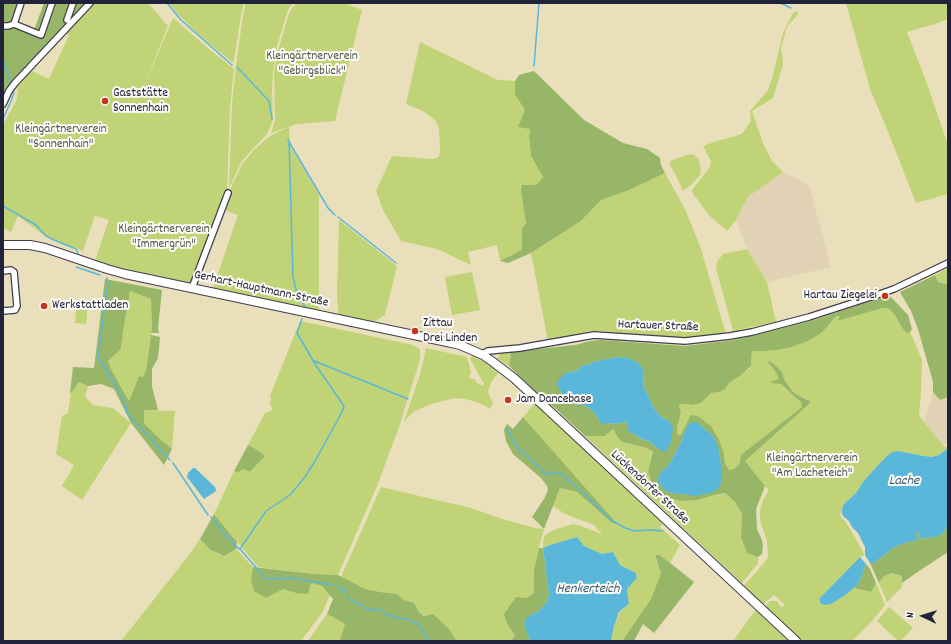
<!DOCTYPE html>
<html>
<head>
<meta charset="utf-8">
<style>
	body { margin:0 }
	#map { position:relative; width:951px; height:644px; overflow:hidden; background:#e9dfbb; font-family:Dekko,sans-serif }
	canvas { display:block }
	.frame { position:absolute; inset:0; border:4px solid #22223b; pointer-events:none }
	.north { position:absolute; left:903px; top:596px; width:40px; height:40px; -webkit-text-stroke:3px #fdfcf7; paint-order:stroke; rotate:274deg; font-size:11px; font-weight:700; line-height:16px; text-align:center; color:#22223b }
	.north::after { content:''; display:block; margin:auto; width:14px; height:18px; background:#22223b; clip-path:polygon(50% 0,100% 100%,50% 72%,0 100%) }
</style>
</head>
<body>
<div id="map">
<canvas width="951" height="644"></canvas>
<div class="frame"></div>
<div class="north">N</div>
</div>
<script>
const g = document.querySelector('canvas').getContext('2d');
g.lineJoin = 'round';
function fillPath(path, color) {
  g.fillStyle = color;
  g.fill(path, 'evenodd');
}
function poly(rows) {
  const path = new Path2D();
  for (const r of rows) {
    path.moveTo(r[0], r[1]);
    for (let i = 2; i < r.length; i += 2) path.lineTo(r[i], r[i + 1]);
  }
  return path;
}
function stroke(path, color, width, dash) {
  g.strokeStyle = color;
  g.lineWidth = width;
  g.lineCap = dash ? 'butt' : 'round';
  g.setLineDash(dash || []);
  g.stroke(path);
}
function label(font, color, halo, rows, align = 'center') {
  g.font = font + ' Dekko,sans-serif';
  g.lineWidth = 4;
  g.setLineDash([]);
  g.textBaseline = 'middle';
  g.strokeStyle = halo;
  g.fillStyle = color;
  for (const [text, x, y, turn = 0] of rows) {
    g.save();
    g.translate(x, y);
    g.rotate((+turn || 0) * Math.PI / 180);
    g.textAlign = isNaN(turn) ? turn : align;
    if (halo) g.strokeText(text, 0, 0);
    g.fillText(text, 0, 0);
    g.restore();
  }
}
fillPath(poly([
	[783,172,809,185,831,267,767,282,747,249,736,220,748,197],
	[933,392,940,400,948,397,948,441,943,445,924,422]
]), '#e1d2b5');
fillPath(poly([
	[93,3,148,3,168,26,141,93,173,18,209,49,234,69,230,108,227,193,191,287,94,263,109,220,95,216,83,251,45,236,18,216,11,232,3,228,3,125,16,101,18,93,17,88,30,70,49,79,69,35,64,32],
	[169,3,244,3,241,15,234,60,233,63,198,34,176,12],
	[246,3,293,3,288,10,277,46,273,72,272,90,273,120,267,134,252,150,242,161,229,188,232,103,236,66,243,15],
	[297,3,344,3,362,10,335,121,297,124,271,133,275,120,274,72,277,54,288,16,292,8],
	[846,3,948,3,948,19,935,24,907,32,926,81,948,145,948,194,916,203,889,134,870,89],
	[794,11,799,13,787,27,781,48,783,64,773,98,752,111,763,143,772,161,783,172,748,197,736,220,727,231,710,216,693,194,692,190,710,167,711,161,703,146,714,142,742,134,751,121,750,111,768,90,772,79,783,33],
	[420,42,498,80,515,81,516,94,525,110,530,129,529,136,531,156,543,177,536,185,531,185,521,191,526,223,522,229,522,251,500,261,497,245,468,252,471,265,437,249,401,241,383,210,376,191,392,156,433,159,439,157,440,150,439,129,436,121,423,111,406,104],
	[289,127,290,145,319,195,319,311,303,309,212,291,238,215,222,209,233,183,243,163,254,150,270,136,280,131],
	[693,154,698,158,701,169,700,175,691,185,683,191,677,178,669,163,672,160,687,155],
	[665,173,685,209,700,246,726,334,687,338,676,338,645,336,603,331,589,331,548,341,531,253,581,221,601,200,627,191],
	[339,220,397,266,385,315,372,323,352,319,351,317,347,318,338,316,338,310,337,293],
	[747,249,767,282,776,322,733,331,716,268,717,262,723,254],
	[948,268,948,285,938,282,935,275],
	[472,272,480,310,452,315,445,277],
	[130,291,151,299,152,328,146,370,143,377,139,376,129,401,111,369,108,361,121,349,123,332],
	[77,302,88,303,86,324,75,323],
	[883,308,888,308,895,315,902,328,907,332,910,332,912,336,922,360,921,390,919,416,943,445,947,448,939,455,932,457,924,456,898,451,888,455,877,466,863,482,856,493,844,504,840,515,849,527,861,548,864,555,860,557,819,599,821,604,840,599,844,596,854,588,871,592,876,583,885,605,871,622,852,641,802,641,765,607,770,601,777,601,780,606,783,607,785,605,774,595,761,606,742,588,764,563,768,557,767,541,764,532,761,524,760,517,760,511,763,500,769,490,765,486,745,461,808,405,811,401,805,399,793,392,785,381,782,372,769,361,767,362,778,375,778,379,772,381,776,383,781,384,796,398,801,402,802,407,742,455,740,463,734,469,729,470,725,463,724,454,677,434,677,428,681,413,679,405,682,404,693,405,701,403,711,393,720,392,725,389,730,382,740,376,751,367,752,351,765,351,777,350,808,341,820,334,829,325,834,318,837,316,840,316,841,320],
	[300,321,413,345,420,349,420,360,399,427,377,486,338,575,314,574,258,567,214,514,234,471,238,471,243,469,250,472,264,456,254,448,248,445,265,413,273,410,270,404,271,399,270,396],
	[426,348,467,357,471,372,469,378,475,379,477,383,483,386,484,384,470,359,472,355,489,365,498,373,492,381,489,388,488,392,493,404,489,409,486,406,473,401,465,399,455,398,431,404,415,411,404,421,420,375],
	[511,352,509,366,500,360,498,359,499,356,501,353],
	[79,382,88,386,85,397,93,405,113,408,131,423,82,500,62,486,74,465,56,454,62,416,68,413,71,393],
	[534,404,537,404,664,522,660,527,680,545,670,563,660,555,655,556,661,573,651,599,622,641,611,641,614,626,620,612,629,604,627,589,637,578,636,573,620,565,613,552,603,555,584,546,577,537,550,545,543,548,543,542,545,535,554,530,560,528,573,524,578,525,602,534,594,525,565,514,553,506,560,488,577,492,611,522,523,417],
	[144,410,175,411,172,449,160,439,144,423],
	[613,429,618,438,622,442,647,448,653,453,648,471,683,501,698,500,714,495,725,493,735,502,742,514,741,539,747,553,758,557,758,563,742,583,585,436,605,436],
	[381,487,471,508,502,519,535,528,544,529,539,548,534,570,534,593,527,598,508,626,515,635,511,641,461,641,456,640,449,629,425,616,419,612,414,603,404,600,397,594,379,592,365,589,341,577],
	[200,539,211,550,223,556,236,549,253,567,251,579,296,593,311,583,322,586,330,595,328,600,322,613,301,641,121,641,174,574,192,551],
	[892,573,902,576,902,587,887,602,879,583,883,577],
	[889,607,913,628,901,641,898,641,877,621],
	[757,608,792,641,733,641],
	[327,614,345,624,340,640,341,641,308,641]
]), '#c0d477');
fillPath(poly([
	[3,3,19,3,13,22,10,23,3,23],
	[44,3,88,3,51,40,7,89,3,98,3,27,15,26,33,33],
	[534,71,584,120,623,143,647,149,660,158,661,165,665,173,627,191,601,200,581,221,531,253,508,263,500,261,522,250,522,229,526,223,521,191,522,185,536,185,543,177,531,156,529,136,530,129,518,127,525,110,515,94,515,81,519,75],
	[935,275,938,282,948,285,948,397,940,400,933,392,933,382,918,329,911,311,900,292],
	[105,279,162,290,158,328,159,333,151,333,152,328,151,299,130,291,123,332,121,349,108,361,111,369,129,401,139,376,143,377,146,370,151,335,160,337,158,358,152,369,152,387,158,410,144,410,144,423,160,439,172,449,164,465,131,423,114,389,101,384,88,386,79,382,71,393,70,393,73,367,94,368],
	[889,295,908,315,912,329,910,332,907,333,902,328,895,315,888,308,883,308,841,320,838,320,840,316,837,316,834,318,829,325,820,334,808,341,791,347,777,350,765,351,752,351,751,366,740,376,730,382,725,389,720,392,711,393,701,403,693,405,682,404,679,405,681,413,677,428,677,434,681,435,690,416,693,415,699,417,711,426,719,440,724,454,725,463,729,470,734,469,740,463,741,455,802,407,801,402,796,398,781,384,771,383,772,381,778,379,778,376,772,367,767,362,769,361,774,364,782,372,785,381,793,392,805,399,811,401,808,405,745,461,765,486,756,509,757,529,762,540,763,546,762,554,758,557,747,553,741,538,742,514,735,502,725,493,714,495,698,500,683,501,659,496,654,490,648,471,653,452,647,448,622,442,618,438,613,429,605,436,585,436,555,408,537,393,509,366,511,352,575,345,590,341,602,340,685,346,734,340,814,320],
	[617,357,627,358,644,374,643,383,645,389,654,408,661,417,668,420,658,449,649,441,641,439,638,436,631,433,629,422,613,424,600,422,593,411,584,405,574,404,563,397,560,389,566,373,576,371,583,365,589,365,593,362],
	[697,422,713,436,718,446,721,464,721,483,686,494,676,494,666,491,662,471,667,467,675,454,682,440,686,428],
	[523,417,618,525,611,522,577,492,560,488,544,529,532,517,544,499,548,490,547,486,541,478,513,454,506,441,504,430,507,424,513,429],
	[248,445,254,448,265,456,262,459,250,472,243,469,238,472,234,471],
	[910,512,912,512,913,518,916,521,915,524,918,533,921,539,939,536,944,532,948,525,948,552,916,573,902,583,902,576,892,573,883,577,879,583,870,563,874,563,893,548,899,545,918,539,914,533,914,524,912,524,911,522,908,514],
	[214,514,237,542,236,549,224,556,211,550,200,539],
	[539,548,543,548,549,594,547,602,538,612,532,614,524,624,530,641,511,641,515,635,508,626,504,614,516,597,527,598,534,593,534,570],
	[655,555,660,555,694,582,654,633,643,624,634,641,622,641,651,599,661,573],
	[866,564,870,569,876,583,871,592,854,588,860,581],
	[253,567,314,574,338,575,365,589,380,592,397,594,404,600,414,603,419,612,424,616,433,614,449,629,456,640,461,641,341,641,340,640,345,624,327,614,333,599,322,586,311,583,308,594,296,593,283,589,266,598,254,591,251,579]
]), '#98b668');
fillPath(poly([
	[617,357,627,358,636,361,642,367,644,374,643,383,645,389,654,408,661,417,668,420,673,427,671,442,666,452,658,449,649,441,641,439,638,436,631,433,628,430,628,422,613,424,608,423,603,424,600,422,593,411,584,405,574,404,563,397,560,389,556,384,562,376,566,373,576,371,583,365,589,365,593,362],
	[697,422,713,436,718,446,721,464,721,483,718,489,711,493,693,496,686,494,676,494,666,491,663,489,657,480,662,471,667,467,675,454,682,440,686,428,690,423],
	[948,448,948,525,944,532,939,536,921,539,918,533,914,532,919,539,899,545,893,548,874,563,870,563,865,555,865,547,858,533,852,527,849,521,844,517,842,514,842,509,844,504,856,493,863,482,877,466,888,455,893,452,898,451,924,456,932,457,939,455],
	[193,468,195,468,215,487,216,491,204,499,187,477,188,473],
	[577,537,584,546,602,554,613,552,620,565,636,573,637,578,627,589,629,604,619,612,614,626,611,641,530,641,524,624,526,619,532,614,538,612,547,602,549,594,543,548,550,545],
	[860,557,866,564,860,581,854,588,844,596,831,604,825,605,821,604,819,599]
]), '#5bb7d9');
stroke(poly([
	[167,3,181,20,232,65],
	[780,3,791,8],
	[3,60,11,84],
	[534,66,539,3],
	[237,67,269,101,272,119],
	[3,119,11,101,14,93,13,90],
	[288,140,328,208,335,215],
	[289,141,293,277,297,293,305,307],
	[3,206,36,225,46,236,54,240,76,249,78,253,78,257],
	[338,217,396,263],
	[76,267,100,275],
	[107,278,108,283,98,357,117,388,126,406,127,413,170,460],
	[312,360,408,399],
	[506,428,517,447,547,475,556,472,560,473,579,489,611,520,625,528,635,531,650,530,663,531],
	[173,463,208,515],
	[211,517,235,546,240,549,266,579,293,578,333,585],
	[240,549,266,511,290,495,305,477,315,461,336,423,342,412,344,406,317,367,297,333,302,319],
	[338,587,347,592,348,599,358,603,367,609,375,610,379,609,384,613,400,619,408,619,414,623,418,624,430,641]
]), '#5bb7d9', 1.5);
const street = poly([
	[67,20,73,3],
	[14,24,41,35,52,3],
	[3,26,8,26,14,24,21,3],
	[3,104,9,91,15,83,90,3],
	[3,271,11,270,14,272,17,306,15,310,3,311],
	[192,288,228,193],
	[483,355,484,353,488,351,520,348,594,335,685,341,730,336,752,332,809,317,877,295,894,289,948,263]
]);
const secondary = poly([
	[3,245,30,245,45,248,107,269,125,274,447,342,460,345,483,355,493,362,514,378,796,641]
]);
stroke(street, '#403e4e', 8);
stroke(secondary, '#403e4e', 10);
stroke(street, '#fff', 5.5);
stroke(secondary, '#fff', 8);
for (const [x, y, r, color] of [
	[105,101,4,"#c8321e"],
	[885,296,4,"#c8321e"],
	[44,306,4,"#c8321e"],
	[415,331,4,"#c8321e"],
	[508,400,4,"#c8321e"]
]) {
  const dot = new Path2D();
  dot.arc(x, y, r, 0, 2 * Math.PI);
  g.fillStyle = color;
  g.fill(dot);
  stroke(dot, '#fdfcf7', 1.5);
}
label('13px', '#51574d', '#fdfcf7', [
	["Kleingärtnerverein",312,57],
	["\"Gebirgsblick\"",312,72],
	["Kleingärtnerverein",61,130],
	["\"Sonnenhain\"",61,145],
	["Kleingärtnerverein",164,230],
	["\"Immergrün\"",164,245],
	["Kleingärtnerverein",812,459],
	["\"Am Lacheteich\"",812,474]
]);
label('13px', '#22223b', '#fdfcf7', [
	["Gaststätte",113,94],
	["Sonnenhain",113,109],
	["Hartau Ziegelei",877,296,"right"],
	["Werkstattladen",52,306],
	["Zittau",423,324],
	["Drei Linden",423,339],
	["Jam Dancebase",516,400]
], 'left');
label('13px', '#22223b', '#fdfcf7', [
	["Gerhart-Hauptmann-Straße",261,290,12],
	["Hartauer Straße",658,327,2],
	["Lückendorfer Straße",649,488,43]
]);
label('italic 14px', '#395e7a', '#fdfcf7', [
	["Lache",904,482],
	["Henkerteich",588,590]
]);
</script>
</body>
</html>
